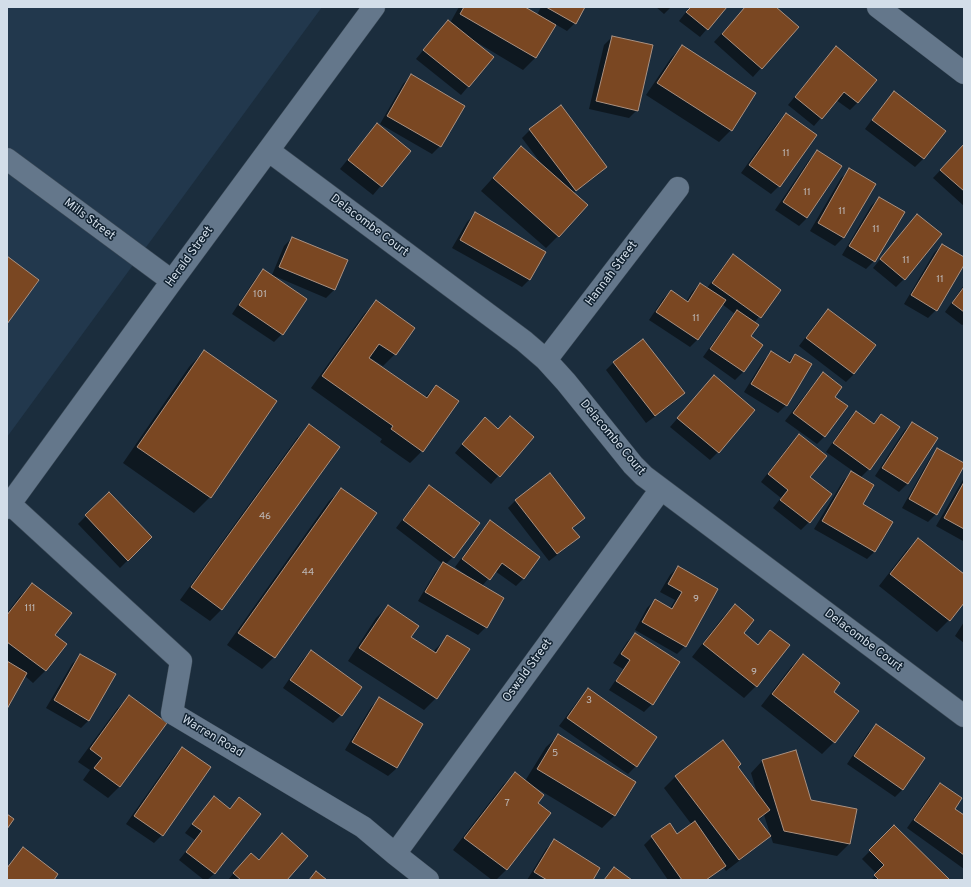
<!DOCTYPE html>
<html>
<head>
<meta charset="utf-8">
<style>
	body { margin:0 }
	#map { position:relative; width:971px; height:887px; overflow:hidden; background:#1b2d3d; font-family:Overpass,sans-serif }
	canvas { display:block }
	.frame { position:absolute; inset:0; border:8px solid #d3dee9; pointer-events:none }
</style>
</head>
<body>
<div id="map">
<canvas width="971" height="887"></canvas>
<div class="frame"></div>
</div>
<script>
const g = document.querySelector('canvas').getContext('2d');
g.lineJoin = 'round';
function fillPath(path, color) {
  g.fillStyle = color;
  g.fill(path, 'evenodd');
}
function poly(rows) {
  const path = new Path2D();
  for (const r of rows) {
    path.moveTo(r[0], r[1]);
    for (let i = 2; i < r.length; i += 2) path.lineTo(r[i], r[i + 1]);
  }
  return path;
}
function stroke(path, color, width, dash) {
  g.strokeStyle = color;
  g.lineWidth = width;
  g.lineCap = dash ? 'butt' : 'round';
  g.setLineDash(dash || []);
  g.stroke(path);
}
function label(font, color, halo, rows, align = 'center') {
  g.font = font + ' Overpass,sans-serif';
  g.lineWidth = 3;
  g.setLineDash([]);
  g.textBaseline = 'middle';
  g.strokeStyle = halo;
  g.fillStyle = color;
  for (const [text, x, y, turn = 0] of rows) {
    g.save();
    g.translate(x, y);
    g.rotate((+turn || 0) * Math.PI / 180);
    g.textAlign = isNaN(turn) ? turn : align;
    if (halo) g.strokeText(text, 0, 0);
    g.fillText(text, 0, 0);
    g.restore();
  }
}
fillPath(poly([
	[7,7,322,7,7,437]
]), '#22384d');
fillPath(poly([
	[459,7,523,7,537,15,541,7,584,7,575,23,567,31,555,24,535,58,523,70,473,40,492,58,461,95,416,59,440,30,448,22,450,23],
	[656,7,671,7,664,14],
	[690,7,726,7,700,37,679,21],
	[746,7,775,7,798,27,753,77,714,42],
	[612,37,637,110,629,118,589,109,604,45],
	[682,46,731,130,719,142,646,95,671,58],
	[828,56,858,102,850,110,836,100,814,126,788,105],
	[411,76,440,146,432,154,380,124,403,84],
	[894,93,944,131,923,159,915,167,865,129,886,101],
	[786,114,815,135,779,186,771,194,741,173,778,122],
	[377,125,410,151,373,195,340,169,369,133],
	[530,130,606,167,598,175,573,193,558,236,546,248,481,191,509,160,543,166,522,138],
	[964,145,964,206,933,178],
	[817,152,807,218,799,226,775,210,809,160],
	[850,170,843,238,835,246,810,231,841,178],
	[879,198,874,261,866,269,842,255,871,206],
	[475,214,530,279,522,287,452,248,467,222],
	[917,215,904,279,896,287,873,268],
	[292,238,346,261,334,290,326,298,272,275,284,246],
	[942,245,964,258,964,263,936,310,928,318,904,304,934,253],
	[733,256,780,291,754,323,749,336,743,372,735,380,703,357,729,320,735,314,722,304,698,339,690,347,649,320,663,299,671,291,686,302,692,292,700,284,707,288,725,264],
	[263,271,306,300,282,334,274,342,232,314,255,279],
	[964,285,964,324,962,325,945,312],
	[376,302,414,328,395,354,383,366,372,359,371,360,424,398,436,386,458,401,422,451,410,463,380,442,382,439,311,388,364,314],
	[828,310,854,374,846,382,799,346,820,318],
	[204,351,210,497,194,513,123,463,189,367],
	[771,353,787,363,795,355,786,405,778,413,744,392,763,361],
	[614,362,684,393,676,401,646,423,606,370],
	[823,374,833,397,825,436,817,444,785,421,815,382],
	[714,376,718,452,710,460,670,427],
	[856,412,872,424,881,416,869,469,860,478,862,505,875,551,867,559,814,529,843,481,851,473,859,477,860,476,826,452,848,420],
	[510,417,533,437,491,484,455,453,477,426,498,429],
	[912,423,936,439,907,484,899,492,875,476,904,431],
	[309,426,222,609,210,621,180,600,297,438],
	[799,435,808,477,809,522,801,530,773,508,781,498,761,482,791,443],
	[938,450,936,514,928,522,902,508,930,458],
	[964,478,964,539,963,541,936,526],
	[429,487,453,557,445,565,465,576,466,575,455,567,482,530,490,522,524,578,516,586,495,571,482,586,503,598,486,627,478,635,418,601,435,572,443,564,396,528,421,495],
	[341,489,375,513,274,657,262,669,227,645,329,501],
	[109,493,151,537,120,568,78,524],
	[516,500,584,518,572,529,578,537,570,545,549,561,508,508],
	[918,539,964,575,964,602,949,620,937,632,879,586,906,551],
	[678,567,717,589,685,646,677,654,635,630,647,608,655,600,670,609,675,600,660,592,670,575],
	[32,584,54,636,65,644,45,671,33,683,25,676,7,707,7,613,20,596],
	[735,605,742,633,757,645,770,631,756,686,744,698,692,657,723,617],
	[388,606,410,637,433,652,448,636,468,650,436,698,424,710,348,661,376,618],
	[964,622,964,643,955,636],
	[635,634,652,704,644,712,609,690,623,669,613,663,627,642],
	[311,651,341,715,333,723,283,688,303,659],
	[803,655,832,692,834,742,822,754,761,706,791,667],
	[80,656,89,720,81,728,46,708,72,664],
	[588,690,636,766,628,774,559,726,580,698],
	[129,697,120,786,108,798,83,780,90,770,78,762,117,709],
	[379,699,397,768,388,776,345,750,371,707],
	[876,725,903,789,895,797,847,764,868,733],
	[558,736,634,782,614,816,602,828,533,786,532,787,537,803,550,813,506,870,496,880,492,880,453,850,503,785,515,773,525,781,546,747],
	[182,748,210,768,162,835,154,843,126,824,174,756],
	[762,761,811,801,849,844,837,856,773,843,764,815,758,821,769,836,757,847,726,871,723,867,708,880,668,880,644,845,652,837,677,835,692,825,664,788,676,776,737,767,757,793,751,773],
	[940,784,953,809,964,817,964,869,907,828,932,792],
	[239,798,260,815,214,874,207,880,204,880,179,860,195,840,185,833,206,806,229,809],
	[894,827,946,880,871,880,877,874,862,859],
	[282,835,285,880,228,880,243,862,258,860],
	[554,841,592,880,527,880,546,849],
	[23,848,52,880,7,880,7,867]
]), '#0007');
const building = poly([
	[464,7,525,7,556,25,536,58,460,14,464,7],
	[546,7,585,7,576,24,546,7],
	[691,7,727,7,708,30,686,12,691,7],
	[745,7,776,7,799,27,762,69,722,34,745,7],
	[448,20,494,57,469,87,423,50,448,20],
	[612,36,653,45,638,111,596,101,612,36],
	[682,45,756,93,732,131,657,83,682,45],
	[836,46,877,80,858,103,844,92,822,119,795,97,836,46],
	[411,74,465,106,441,147,387,116,411,74],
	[894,91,946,131,924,159,872,120,894,91],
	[561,105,607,167,576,191,529,129,561,105],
	[786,113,817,135,780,187,749,165,786,113],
	[377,123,411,151,382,187,348,160,377,123],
	[964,144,964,191,940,170,964,144],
	[521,146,588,205,559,237,493,178,521,146],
	[817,150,842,166,807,218,783,202,817,150],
	[849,168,876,184,844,238,818,223,849,168],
	[879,197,905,212,875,262,849,246,879,197],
	[475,212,546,252,530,280,460,240,475,212],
	[917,214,942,234,905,280,880,259,917,214],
	[292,237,348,260,335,290,279,267,292,237],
	[942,244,964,257,964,265,937,311,911,295,942,244],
	[733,254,781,290,761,318,712,283,733,254],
	[7,256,39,280,7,324,7,256],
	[263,269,307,299,283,335,239,305,263,269],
	[700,283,726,300,698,340,656,312,671,290,688,302,700,283],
	[964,287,964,312,952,303,964,287],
	[376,300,415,328,396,355,379,344,369,358,427,398,436,385,459,401,423,452,391,429,393,426,322,376,376,300],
	[828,309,876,345,854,374,806,338,828,309],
	[737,310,759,325,751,336,763,345,744,372,710,349,737,310],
	[643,339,685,393,655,416,613,362,643,339],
	[204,350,277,401,211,498,137,447,204,350],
	[771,351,790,363,795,354,812,364,787,406,751,384,771,351],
	[823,372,842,387,835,397,848,406,825,437,793,413,823,372],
	[714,375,755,410,719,453,677,418,714,375],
	[856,411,874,424,881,414,900,427,870,470,833,443,856,411],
	[510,416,534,437,500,477,462,444,485,417,498,429,510,416],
	[912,422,938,438,908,484,882,468,912,422],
	[309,424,340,447,222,610,191,587,309,424],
	[799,434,827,456,810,477,832,494,810,523,780,500,788,490,768,474,799,434],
	[937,448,964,463,964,466,937,515,909,499,937,448],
	[851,471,874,485,863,504,893,522,875,552,822,521,851,471],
	[550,473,585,518,572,528,580,537,557,554,515,500,550,473],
	[964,482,964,529,944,518,964,482],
	[429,485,480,523,454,558,403,520,429,485],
	[341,488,377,513,275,658,238,633,341,488],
	[109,492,152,537,128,561,85,515,109,492],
	[490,520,540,557,524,579,502,563,490,580,462,559,490,520],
	[918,538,964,574,964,603,950,621,890,574,918,538],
	[443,562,504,598,487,628,425,592,443,562],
	[678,566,718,589,686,647,642,622,655,599,672,609,682,592,668,584,678,566],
	[32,583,72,613,55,635,67,644,46,671,7,642,7,615,32,583],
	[735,604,754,620,744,633,758,645,770,630,790,645,757,687,703,644,735,604],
	[388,605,419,626,411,637,436,653,447,635,470,649,437,699,359,648,388,605],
	[635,633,680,662,653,705,616,681,630,660,621,654,635,633],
	[311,650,362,687,342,716,290,680,311,650],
	[80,654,116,674,89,721,54,700,80,654],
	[803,654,840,683,834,692,859,711,835,743,772,694,803,654],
	[7,661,27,673,7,709,7,661],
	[588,688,657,737,637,767,567,718,588,688],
	[129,695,167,723,120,787,94,768,102,758,90,749,129,695],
	[379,697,423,724,397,768,352,742,379,697],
	[876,724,925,758,903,790,854,756,876,724],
	[558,734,636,782,615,816,537,769,558,734],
	[723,740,741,764,738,767,770,810,758,819,771,836,739,860,675,776,723,740],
	[182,747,211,767,163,836,134,816,182,747],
	[796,750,811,800,857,809,850,844,784,831,762,760,796,750],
	[515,772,544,795,538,803,551,813,507,870,464,838,515,772],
	[940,783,962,798,955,809,964,815,964,855,914,820,940,783],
	[214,796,230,809,239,797,261,814,215,874,186,852,202,831,192,824,214,796],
	[7,814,14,819,7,829,7,814],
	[695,821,726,866,706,880,682,880,651,836,670,823,677,834,695,821],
	[894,825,949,879,947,880,879,880,874,875,884,865,869,850,894,825],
	[282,833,308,856,287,880,241,880,233,873,251,853,259,860,282,833],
	[554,839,600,868,593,880,547,880,534,872,554,839],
	[23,847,58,874,54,880,7,880,7,868,23,847],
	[614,867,632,880,604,880,614,867],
	[316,871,327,880,309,880,316,871]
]);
fillPath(building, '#7a4722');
stroke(building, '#aa9181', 1);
const minor = poly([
	[878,7,964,73],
	[269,151,524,341,546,360,566,382,633,465,644,476,964,716],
	[7,159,172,281],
	[546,360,678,188],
	[10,504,181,661,172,713,363,827,395,854,428,880],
	[7,508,172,281,374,7],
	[395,854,661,489]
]);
stroke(minor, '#3b4956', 23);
stroke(minor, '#64778b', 22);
label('10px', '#bdb8b7', null, [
	["11",786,154],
	["11",807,193],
	["11",842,212],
	["11",876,230],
	["11",906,261],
	["11",940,280],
	["101",260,295],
	["11",696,319],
	["46",265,517],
	["44",308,573],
	["9",696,600],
	["111",30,609],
	["9",754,673],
	["3",589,701],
	["5",555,754],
	["7",507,804]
]);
label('12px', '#d3dee9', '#122332', [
	["Mills Street",89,220,37],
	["Delacombe Court",369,226,37],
	["Herald Street",190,257,-54],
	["Hannah Street",612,274,-53],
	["Delacombe Court",612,438,50],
	["Delacombe Court",863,641,37],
	["Oswald Street",528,671,-54],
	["Warren Road",212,737,31]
]);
</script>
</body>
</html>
